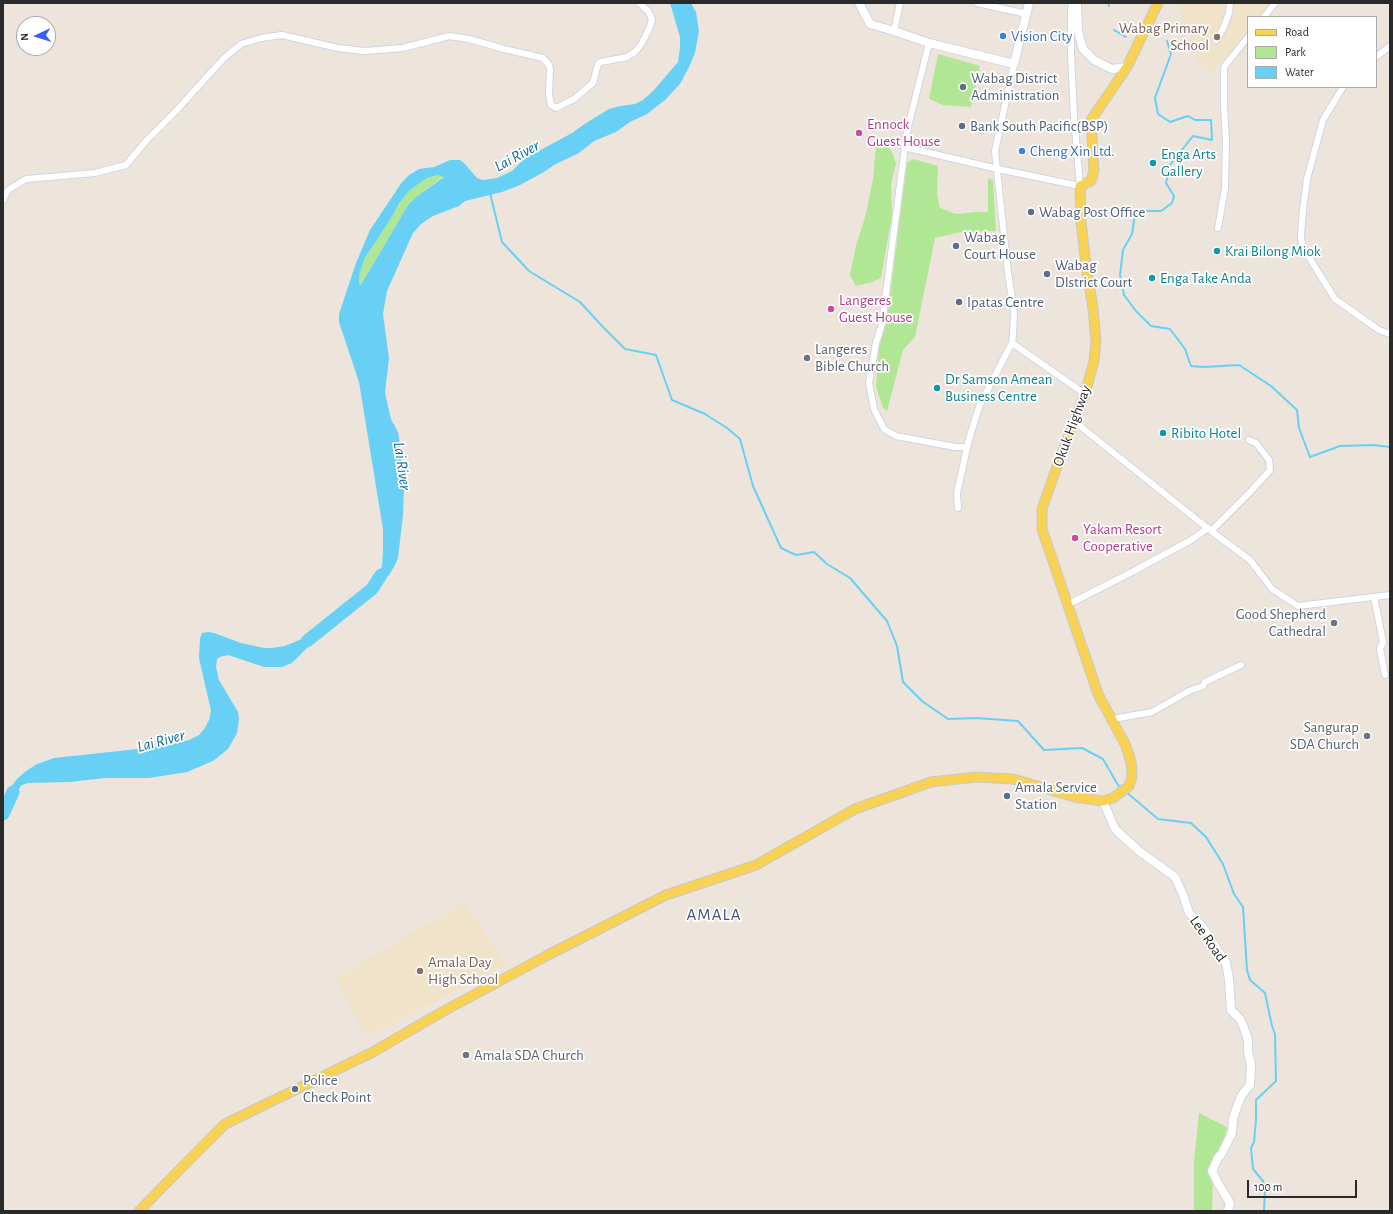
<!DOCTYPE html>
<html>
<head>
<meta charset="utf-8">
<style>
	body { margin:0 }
	#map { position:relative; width:1393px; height:1214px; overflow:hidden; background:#ede5db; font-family:"Alegreya Sans",sans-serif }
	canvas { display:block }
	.frame { position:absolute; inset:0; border:4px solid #2a2a2a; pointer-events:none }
	.legend { position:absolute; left:1247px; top:16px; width:130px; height:72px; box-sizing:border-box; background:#fff; border:1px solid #aaa; margin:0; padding:5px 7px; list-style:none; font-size:12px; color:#2a2a2a }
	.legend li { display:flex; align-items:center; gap:8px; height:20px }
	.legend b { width:20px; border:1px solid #aaa }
	.north { position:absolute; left:16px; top:16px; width:40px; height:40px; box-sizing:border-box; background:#fff; border:1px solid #aaa; border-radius:50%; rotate:266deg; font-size:11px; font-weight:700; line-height:16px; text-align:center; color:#2a2a2a }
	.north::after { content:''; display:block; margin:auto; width:14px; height:18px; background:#365cff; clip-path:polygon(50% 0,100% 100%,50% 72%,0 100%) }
	.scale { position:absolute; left:1247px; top:1180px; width:110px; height:18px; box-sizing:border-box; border:2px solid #2a2a2a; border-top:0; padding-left:5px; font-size:12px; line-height:14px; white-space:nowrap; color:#2a2a2a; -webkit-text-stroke:3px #fff; paint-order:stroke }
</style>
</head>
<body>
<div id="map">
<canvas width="1393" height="1214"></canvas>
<div class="frame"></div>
<ul class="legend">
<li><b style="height:5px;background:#f8d255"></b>Road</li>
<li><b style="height:11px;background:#b1e794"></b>Park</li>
<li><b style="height:11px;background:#68d0f5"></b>Water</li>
</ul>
<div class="north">N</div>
<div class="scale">100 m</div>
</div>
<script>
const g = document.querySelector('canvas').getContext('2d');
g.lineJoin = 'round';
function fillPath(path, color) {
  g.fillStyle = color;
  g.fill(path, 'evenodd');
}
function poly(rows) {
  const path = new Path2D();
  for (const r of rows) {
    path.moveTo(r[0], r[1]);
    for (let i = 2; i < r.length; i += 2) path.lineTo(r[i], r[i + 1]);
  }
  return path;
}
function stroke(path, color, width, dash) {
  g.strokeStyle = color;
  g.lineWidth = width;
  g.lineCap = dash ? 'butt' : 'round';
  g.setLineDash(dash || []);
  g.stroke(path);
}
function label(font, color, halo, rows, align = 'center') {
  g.font = font + ' "Alegreya Sans",sans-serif';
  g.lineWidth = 3.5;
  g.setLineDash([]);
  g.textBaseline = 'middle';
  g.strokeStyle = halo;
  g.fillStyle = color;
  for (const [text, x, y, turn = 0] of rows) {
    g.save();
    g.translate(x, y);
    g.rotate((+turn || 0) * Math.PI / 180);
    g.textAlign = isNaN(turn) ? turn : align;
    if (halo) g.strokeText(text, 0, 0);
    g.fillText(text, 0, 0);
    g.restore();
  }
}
fillPath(poly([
	[1182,3,1272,3,1260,17,1248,17,1248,31,1212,74,1197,62,1194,44,1183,23,1181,12],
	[465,902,506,965,366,1037,336,977]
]), '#f0e3ca');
fillPath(poly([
	[938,54,980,66,971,107,943,105,929,99],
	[886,142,893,154,896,164,891,184,892,215,881,278,872,282,856,286,850,275,856,246,866,214,873,179,876,145],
	[913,159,938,166,937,193,940,208,956,214,975,212,988,212,988,178,993,180,996,231,961,232,935,238,915,337,903,350,887,411,883,408,876,387,879,348,888,312,907,163],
	[439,175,444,176,416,197,408,205,362,283,360,285,359,281,360,272,365,258,390,220,400,202,410,190,427,178],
	[1199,1113,1227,1127,1213,1179,1212,1211,1194,1211,1194,1161]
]), '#b1e794');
fillPath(poly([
	[670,3,691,3,696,12,699,31,695,53,689,67,680,84,665,100,647,114,630,122,616,132,594,141,579,153,554,165,544,172,520,185,502,192,465,201,459,206,433,216,421,224,413,233,387,291,383,314,389,358,385,393,391,419,398,432,399,437,404,488,403,515,398,558,394,567,389,575,372,589,382,566,383,551,383,529,359,382,339,322,339,314,356,263,370,230,402,182,409,175,419,169,434,167,450,160,460,160,465,164,477,178,483,180,497,178,512,171,524,159,572,133,586,123,609,109,620,106,635,104,643,100,654,90,678,62,680,48,680,37],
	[438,175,444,177,416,197,408,205,362,283,360,285,359,281,360,272,365,258,390,220,400,202,410,190,427,178],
	[321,631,308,647,292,663,282,667,264,667,228,655,220,657,217,659,216,667,219,680,238,712,239,719,237,733,232,742,228,749,213,761,187,772,149,778,105,778,70,782,28,783,22,785,17,791,6,808,12,786,17,779,26,771,37,764,54,758,165,746,189,740,199,735,205,728,209,720,211,711,199,658,200,638,202,633,208,632,214,633,241,643,264,648,272,648,285,646]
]), '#68d0f5');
stroke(poly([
	[1108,3,1109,6],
	[1114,30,1126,37],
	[1167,41,1171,54,1155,98,1158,114,1170,122,1188,116,1195,120,1211,120,1212,140,1193,136,1170,165,1166,183,1174,196,1172,203,1161,211,1148,211,1135,214,1132,234,1123,250,1120,275,1124,295,1136,311,1151,326,1170,329,1185,349,1191,366,1204,367,1239,365,1271,386,1297,410,1299,428,1310,457,1340,446,1373,445,1390,447],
	[490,193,502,242,529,271,580,302,603,327,625,349,656,355,672,400,705,414,727,428,740,439,753,486,781,548,796,555,814,552,827,564,850,578,887,621,897,646,903,682,922,701,948,719,976,718,1018,721,1044,750,1082,748,1103,759,1118,785,1122,788],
	[1125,791,1158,819,1191,823,1206,837,1223,864,1234,894,1243,907,1247,970,1250,980,1265,993,1272,1026,1275,1034,1276,1081,1256,1100,1256,1120,1254,1142,1251,1148,1253,1169,1263,1181,1265,1189,1264,1211]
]), '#68d0f5', 2);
stroke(poly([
	[307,641,372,589,381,575],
	[3,814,13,792]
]), '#68d0f5', 13);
const street = poly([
	[977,3,1027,14],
	[1264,17,1275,3],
	[894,31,900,3],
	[1216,40,1223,29,1229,13,1230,3],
	[929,43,907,131,882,324,876,343,869,383,874,409,884,429,896,436,955,447,967,447],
	[1376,57,1390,46],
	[1343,87,1323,120,1307,179,1303,210,1301,235,1302,246,1335,299,1379,330,1390,334],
	[904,147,998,169,1080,186,1074,117,1071,53,1071,12,1072,3],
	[3,200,8,190,26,179,95,173,126,165,147,140,175,112,224,58,241,44,261,38,282,35,338,48,365,51,403,48,449,36,469,39,504,49,543,58,549,65,550,69,549,95,551,105,556,108,574,99,593,83,598,64,601,62,627,57,636,51,642,43,650,27,652,19,648,11,639,3],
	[1218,228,1225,188,1226,141,1224,105,1224,67,1248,37],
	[1012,343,1085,394],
	[1075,422,1211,531,1250,560,1272,589,1298,606,1390,595],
	[958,508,957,493,969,439,980,404,1012,343,1013,335,1014,312,1008,273,995,151,1014,64],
	[1211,531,1252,490,1270,470,1269,460,1256,443,1249,440],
	[1374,597,1383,642,1380,649,1385,675],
	[1067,605,1132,572,1191,540,1208,528],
	[1113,719,1152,712,1189,691,1203,686,1205,682,1241,665]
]);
const secondary = poly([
	[859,3,870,24,894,31,929,43,1014,64,1029,3],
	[1077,3,1078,31,1083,49,1094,60,1112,69,1127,67],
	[1103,801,1115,829,1139,851,1175,877,1183,895,1189,913,1202,926,1226,963,1229,979,1231,1010,1240,1019,1244,1028,1248,1040,1248,1052,1251,1065,1250,1085,1241,1096,1233,1118,1232,1133,1222,1153,1218,1158,1212,1171,1218,1183,1230,1203,1228,1211]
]);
const primary = poly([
	[139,1211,195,1154,225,1124,373,1052,442,1012,546,956,666,895,756,865,855,809,931,782,977,777,1013,779,1075,797,1103,801,1113,798,1129,786,1132,777,1131,762,1126,746,1098,694,1042,529,1042,509,1055,472,1085,394,1094,361,1096,341,1093,308,1086,265,1081,222,1080,186,1091,181,1094,171,1091,120,1127,67,1158,3]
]);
stroke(street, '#d0d4e4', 8);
stroke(secondary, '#d0d4e4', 10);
stroke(primary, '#c8c8c8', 11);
stroke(street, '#fff', 6);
stroke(secondary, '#fff', 8);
stroke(primary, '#f8d255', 9);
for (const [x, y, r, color] of [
	[1003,36,4,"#3f7fe0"],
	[1217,37,4,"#8d6e63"],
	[963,87,4,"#5c6f8a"],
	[962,126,4,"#5c6f8a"],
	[859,133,4,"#d1479c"],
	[1022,151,4,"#3f7fe0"],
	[1153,163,4,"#0f9aa8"],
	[1031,212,4,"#5c6f8a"],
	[956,246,4,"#5c6f8a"],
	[1217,251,4,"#0f9aa8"],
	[1047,274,4,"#5c6f8a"],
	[1152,278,4,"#0f9aa8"],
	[959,302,4,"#5c6f8a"],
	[831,309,4,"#d1479c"],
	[807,358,4,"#6b7280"],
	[937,388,4,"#0f9aa8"],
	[1163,433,4,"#0f9aa8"],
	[1075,538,4,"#d1479c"],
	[1334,623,4,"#6b7280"],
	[1367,736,4,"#6b7280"],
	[1007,796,4,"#5c6f8a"],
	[420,971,4,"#8d6e63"],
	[466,1055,4,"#6b7280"],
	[295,1089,4,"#5c6f8a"]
]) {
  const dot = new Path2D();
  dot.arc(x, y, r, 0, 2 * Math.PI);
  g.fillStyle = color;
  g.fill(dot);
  stroke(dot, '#fff', 1.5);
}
label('15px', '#785e54', '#fff', [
	["Wabag Primary",1209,28],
	["School",1209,45],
	["Amala Day",428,962,"left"],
	["High School",428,979,"left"]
], 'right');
label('15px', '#366cbe', '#fff', [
	["Vision City",1011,36],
	["Cheng Xin Ltd.",1030,151]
], 'left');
label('15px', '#4e5e75', '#fff', [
	["Wabag District",971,78],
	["Administration",971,95],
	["Bank South Pacific(BSP)",970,126],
	["Wabag Post Office",1039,212],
	["Wabag",964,237],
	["Court House",964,254],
	["Wabag",1055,265],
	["DIstrict Court",1055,282],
	["Ipatas Centre",967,302],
	["Amala Service",1015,787],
	["Station",1015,804],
	["Police",303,1080],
	["Check Point",303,1097]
], 'left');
label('15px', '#b23c85', '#fff', [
	["Ennock",867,124],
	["Guest House",867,141],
	["Langeres",839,300],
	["Guest House",839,317],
	["Yakam Resort",1083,529],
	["Cooperative",1083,546]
], 'left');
label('15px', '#0d838f', '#fff', [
	["Enga Arts",1161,154],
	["Gallery",1161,171],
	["Krai Bilong Miok",1225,251],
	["Enga Take Anda",1160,278],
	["Dr Samson Amean",945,379],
	["Business Centre",945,396],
	["Ribito Hotel",1171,433]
], 'left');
label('15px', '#5b616d', '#fff', [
	["Langeres",815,349],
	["Bible Church",815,366],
	["Good Shepherd",1326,614,"right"],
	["Cathedral",1326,631,"right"],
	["Sangurap",1359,727,"right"],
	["SDA Church",1359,744,"right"],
	["Amala SDA Church",474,1055]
], 'left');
label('15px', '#2a2a2a', '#fff', [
	["Okuk Highway",1072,426,-70],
	["Lee Road",1208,939,55]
]);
label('italic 16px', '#066da2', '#fff', [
	["Lai River",517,156,-29],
	["Lai River",402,466,82],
	["Lai River",161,741,-15]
]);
g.letterSpacing = '1px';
label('17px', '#48517d', '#fff', [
	["AMALA",714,915]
]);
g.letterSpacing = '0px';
</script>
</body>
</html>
